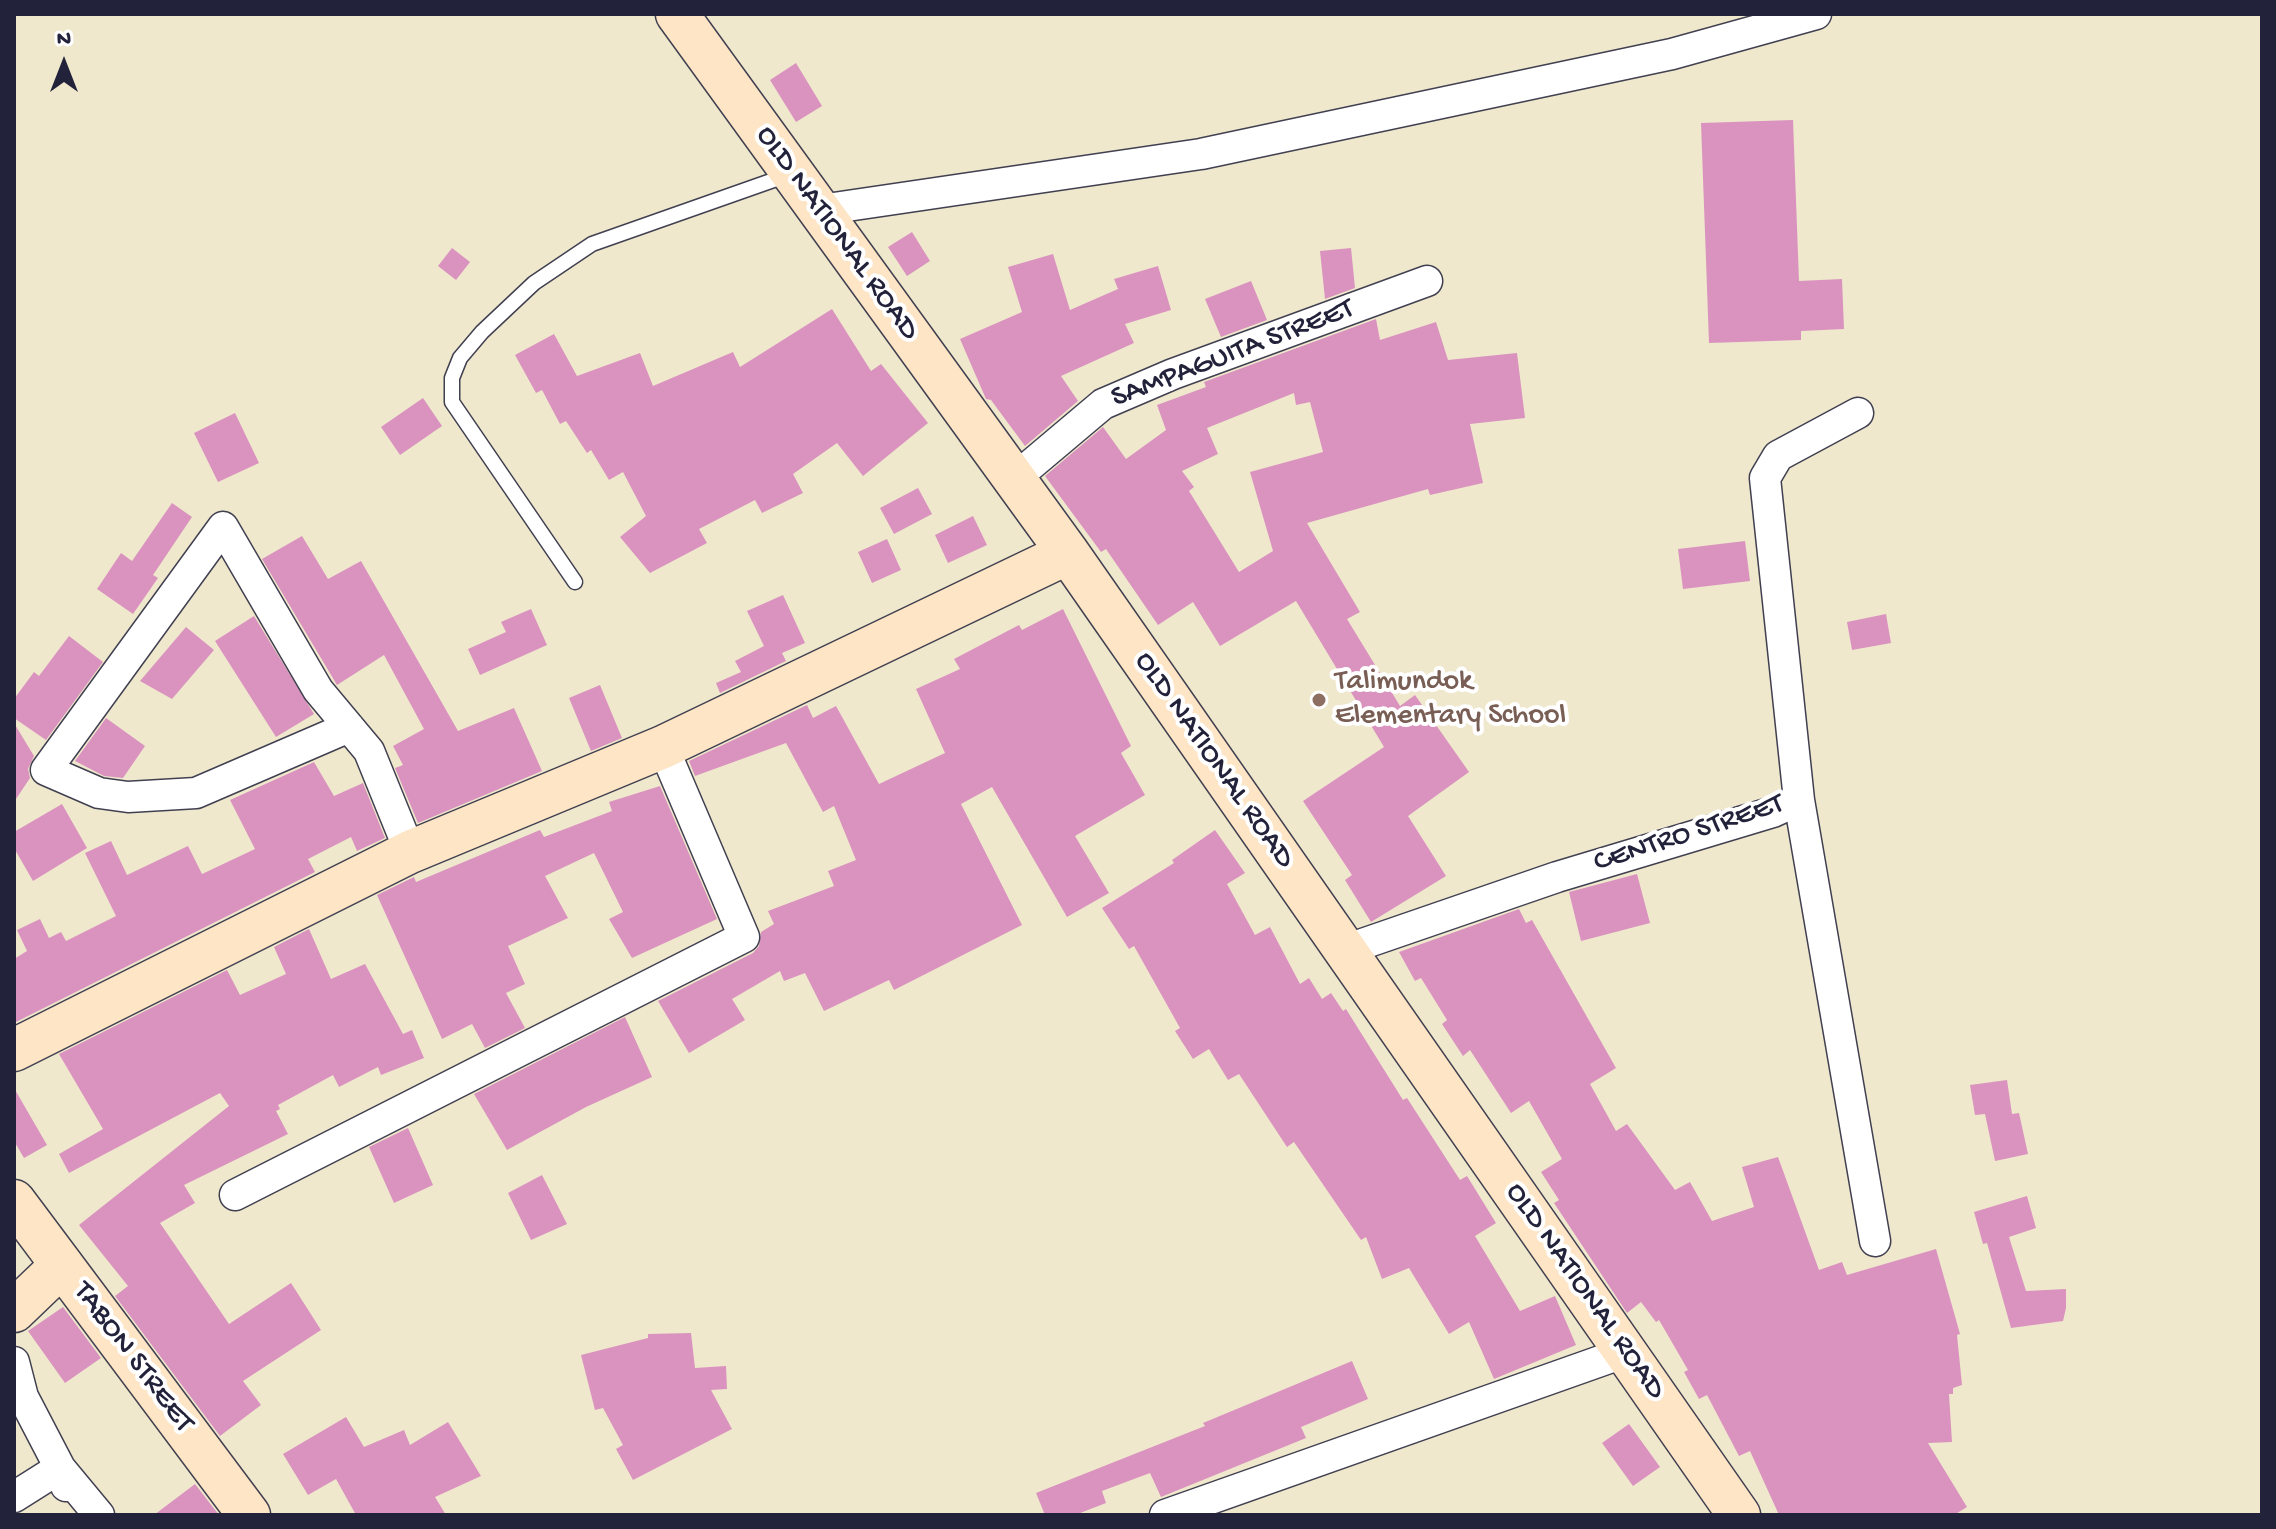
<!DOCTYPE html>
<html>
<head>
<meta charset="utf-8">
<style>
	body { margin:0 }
	#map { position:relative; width:2276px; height:1529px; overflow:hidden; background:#efe8cd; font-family:"Gochi Hand",sans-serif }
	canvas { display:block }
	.frame { position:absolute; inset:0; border:16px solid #22223b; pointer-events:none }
	.north { position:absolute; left:24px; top:24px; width:80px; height:80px; -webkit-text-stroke:6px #fff; paint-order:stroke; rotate:0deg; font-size:22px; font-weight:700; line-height:32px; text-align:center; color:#22223b }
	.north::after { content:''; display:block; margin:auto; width:28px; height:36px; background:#22223b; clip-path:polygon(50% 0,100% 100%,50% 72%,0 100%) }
</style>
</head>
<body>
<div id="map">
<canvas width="2276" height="1529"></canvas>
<div class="frame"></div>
<div class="north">N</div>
</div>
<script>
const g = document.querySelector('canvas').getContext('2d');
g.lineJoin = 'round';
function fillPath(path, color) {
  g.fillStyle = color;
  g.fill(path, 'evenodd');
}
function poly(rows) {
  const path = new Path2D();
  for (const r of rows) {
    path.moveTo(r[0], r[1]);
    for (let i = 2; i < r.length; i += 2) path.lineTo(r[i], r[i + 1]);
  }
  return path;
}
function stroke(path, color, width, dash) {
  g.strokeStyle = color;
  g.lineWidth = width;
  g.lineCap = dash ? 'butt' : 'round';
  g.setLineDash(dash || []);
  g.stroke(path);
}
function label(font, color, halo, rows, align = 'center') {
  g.font = font + ' "Gochi Hand",sans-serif';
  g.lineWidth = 8;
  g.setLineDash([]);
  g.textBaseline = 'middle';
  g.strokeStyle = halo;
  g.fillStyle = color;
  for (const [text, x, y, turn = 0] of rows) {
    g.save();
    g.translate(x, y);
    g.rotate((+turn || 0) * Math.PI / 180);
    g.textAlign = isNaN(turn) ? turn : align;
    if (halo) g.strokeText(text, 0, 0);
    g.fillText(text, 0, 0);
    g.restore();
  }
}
fillPath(poly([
	[796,63,822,106,796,122,770,80],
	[1793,120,1799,281,1842,279,1844,329,1801,331,1801,340,1709,343,1701,123],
	[912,232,930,261,907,276,888,247],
	[452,248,470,262,456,280,438,266],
	[1351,248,1355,288,1325,299,1320,251],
	[1053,254,1070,310,1118,289,1114,279,1158,266,1171,310,1125,324,1134,343,1061,376,1078,401,1025,446,991,400,986,399,960,339,1022,312,1008,267],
	[1251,281,1267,320,1221,337,1205,299],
	[832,309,871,371,881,364,928,423,863,476,837,443,793,474,803,493,762,513,755,500,699,529,707,543,650,573,620,537,646,516,623,472,609,480,591,450,587,453,566,421,560,424,542,390,536,393,515,355,554,334,577,376,640,353,653,386,733,352,740,367],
	[1376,319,1380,340,1436,322,1448,360,1517,353,1525,418,1470,424,1483,483,1430,495,1428,489,1307,523,1360,612,1347,619,1400,706,1415,695,1469,772,1408,816,1446,876,1371,922,1345,880,1352,875,1303,801,1384,747,1296,601,1220,646,1193,602,1158,625,1106,549,1101,552,1045,476,1103,427,1126,459,1166,430,1157,405,1206,387,1204,382],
	[1294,393,1296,405,1310,402,1323,452,1250,472,1273,551,1239,572,1189,491,1194,487,1182,471,1218,454,1207,428],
	[423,398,442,426,400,455,381,427],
	[235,413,259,463,218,482,194,433],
	[918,488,932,514,894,534,880,508],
	[172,503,192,517,153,575,158,578,133,614,97,589,121,553,132,561],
	[973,516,987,545,948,563,935,535],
	[302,536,328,579,361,561,458,731,514,708,542,771,418,823,395,768,403,765,393,746,424,729,384,655,337,685,262,559],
	[887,539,901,570,872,583,858,552],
	[1745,541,1750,581,1683,589,1678,549],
	[783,595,805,643,782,653,786,661,720,693,716,683,741,672,735,661,764,646,747,611],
	[531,609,547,645,480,675,468,649,506,632,501,622],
	[1063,609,1131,746,1121,753,1145,795,1075,836,1109,893,1067,917,992,787,961,804,1022,925,894,990,889,980,824,1011,805,973,784,981,780,971,732,999,745,1020,689,1053,658,1001,753,953,759,946,761,932,774,924,768,911,834,886,828,871,856,860,834,806,823,812,786,743,695,776,689,761,807,705,813,718,836,706,879,784,945,753,916,689,960,669,954,659,1019,625,1022,630],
	[1886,614,1891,643,1852,650,1847,622],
	[254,616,314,714,276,737,215,641],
	[186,627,214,650,172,699,140,681],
	[69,636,103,662,46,740,14,718,14,699,34,672,39,676],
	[600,685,622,738,591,751,569,698],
	[106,718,145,746,123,778,104,776,75,761],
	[14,723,34,756,28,769,30,778,14,802],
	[314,762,334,796,363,783,385,838,357,851,351,837,308,859,315,872,14,1023,14,959,27,951,17,930,40,919,49,938,61,932,66,941,116,916,85,853,111,841,127,875,188,846,202,874,255,849,230,800],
	[660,786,717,919,632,958,609,919,623,912,594,853,545,876,568,918,508,946,525,984,506,993,525,1028,485,1048,472,1024,442,1039,377,895,414,877,416,882,540,830,544,837,612,811,609,802],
	[62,804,87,848,33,881,14,848,14,832],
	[1215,830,1245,873,1227,884,1255,935,1270,927,1300,984,1309,978,1322,999,1331,993,1343,1011,1346,1009,1403,1100,1407,1098,1460,1180,1467,1176,1496,1223,1475,1236,1520,1311,1555,1296,1576,1345,1494,1379,1469,1322,1449,1334,1409,1268,1382,1279,1366,1237,1361,1240,1294,1142,1287,1147,1239,1074,1228,1080,1209,1049,1193,1059,1175,1031,1180,1028,1134,946,1129,949,1102,908,1174,863,1172,860],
	[1637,874,1650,923,1581,941,1569,892],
	[1519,909,1526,923,1532,920,1616,1068,1590,1084,1616,1131,1627,1124,1675,1190,1690,1182,1712,1221,1754,1207,1742,1167,1778,1157,1819,1270,1842,1262,1847,1275,1936,1249,1960,1334,1957,1335,1962,1385,1953,1388,1953,1394,1949,1394,1952,1442,1928,1443,1967,1507,1954,1515,1779,1515,1750,1451,1739,1456,1707,1395,1699,1399,1684,1372,1688,1370,1659,1320,1656,1322,1641,1302,1627,1313,1554,1203,1559,1200,1541,1172,1562,1159,1529,1101,1511,1113,1470,1050,1463,1056,1442,1024,1447,1020,1421,978,1415,981,1399,952],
	[309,929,331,979,365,964,403,1034,412,1030,424,1058,381,1075,378,1067,339,1087,333,1075,278,1105,280,1109,276,1111,288,1134,184,1185,195,1203,160,1223,229,1324,291,1283,321,1330,243,1381,261,1405,220,1436,115,1296,128,1286,79,1225,229,1106,220,1093,69,1173,59,1154,103,1129,59,1054,227,970,240,995,286,974,274,947],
	[625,1017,652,1077,586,1107,507,1150,474,1094],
	[2007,1080,2012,1114,2019,1113,2028,1154,1995,1161,1985,1114,1975,1115,1970,1085],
	[14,1088,47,1145,24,1158,14,1141],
	[408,1128,433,1185,394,1203,369,1147],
	[542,1175,567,1224,531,1240,508,1193],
	[2027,1196,2036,1228,2009,1237,2026,1291,2066,1289,2066,1308,2063,1321,2011,1328,1987,1243,1983,1244,1974,1212],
	[63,1307,101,1358,65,1383,28,1331],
	[691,1333,695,1368,726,1366,727,1389,711,1390,732,1429,633,1480,616,1449,623,1445,603,1408,595,1410,581,1355,648,1338,648,1334],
	[1352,1361,1368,1399,1301,1427,1306,1438,1161,1497,1150,1473,1102,1491,1106,1503,1075,1515,1045,1515,1036,1493,1205,1426,1203,1423],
	[346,1417,364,1447,404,1430,410,1445,448,1422,481,1476,435,1497,446,1515,356,1515,336,1479,308,1495,283,1454],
	[1629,1424,1660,1467,1633,1486,1602,1443],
	[195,1484,219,1515,154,1515]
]), '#da93bf');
const lane = poly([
	[575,582,452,402,452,378,460,358,482,332,534,283,592,244,788,175]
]);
const street = poly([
	[820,210,1201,154,1672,54,1816,14],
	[1014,479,1103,404,1173,374,1427,281],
	[349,727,196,793,128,797,99,793,46,770,223,527,318,690,369,751,410,852],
	[1799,800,1875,1241],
	[1345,950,1557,877,1773,812,1799,800,1765,478,1778,456,1858,413],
	[235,1195,744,937,663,747],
	[14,1362,23,1397,60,1468,99,1515],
	[14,1497,60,1468,66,1486],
	[1165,1515,1626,1352]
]);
const secondary = poly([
	[677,14,1068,553,1739,1515],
	[14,1050,410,852,663,747,1068,553],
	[14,1201,249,1515],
	[14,1311,62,1265]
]);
stroke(lane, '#414051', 17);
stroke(street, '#414051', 33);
stroke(secondary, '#414051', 45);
stroke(lane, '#fff', 14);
stroke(street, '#fff', 30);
stroke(secondary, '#fde5c5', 42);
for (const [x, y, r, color] of [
	[1319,700,8,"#8d6e63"]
]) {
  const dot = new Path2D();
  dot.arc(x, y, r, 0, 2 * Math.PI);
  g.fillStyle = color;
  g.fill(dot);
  stroke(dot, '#fff', 3);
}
label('30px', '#22223b', '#fff', [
	["OLD NATIONAL ROAD",836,234,54],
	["SAMPAGUITA STREET",1233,355,-21],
	["OLD NATIONAL ROAD",1213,761,55],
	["CENTRO STREET",1689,835,-18],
	["OLD NATIONAL ROAD",1584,1292,55],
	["TABON STREET",132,1358,53]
]);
label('30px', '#785e54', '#fff', [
	["Talimundok",1335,683],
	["Elementary School",1335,717]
], 'left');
</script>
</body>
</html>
